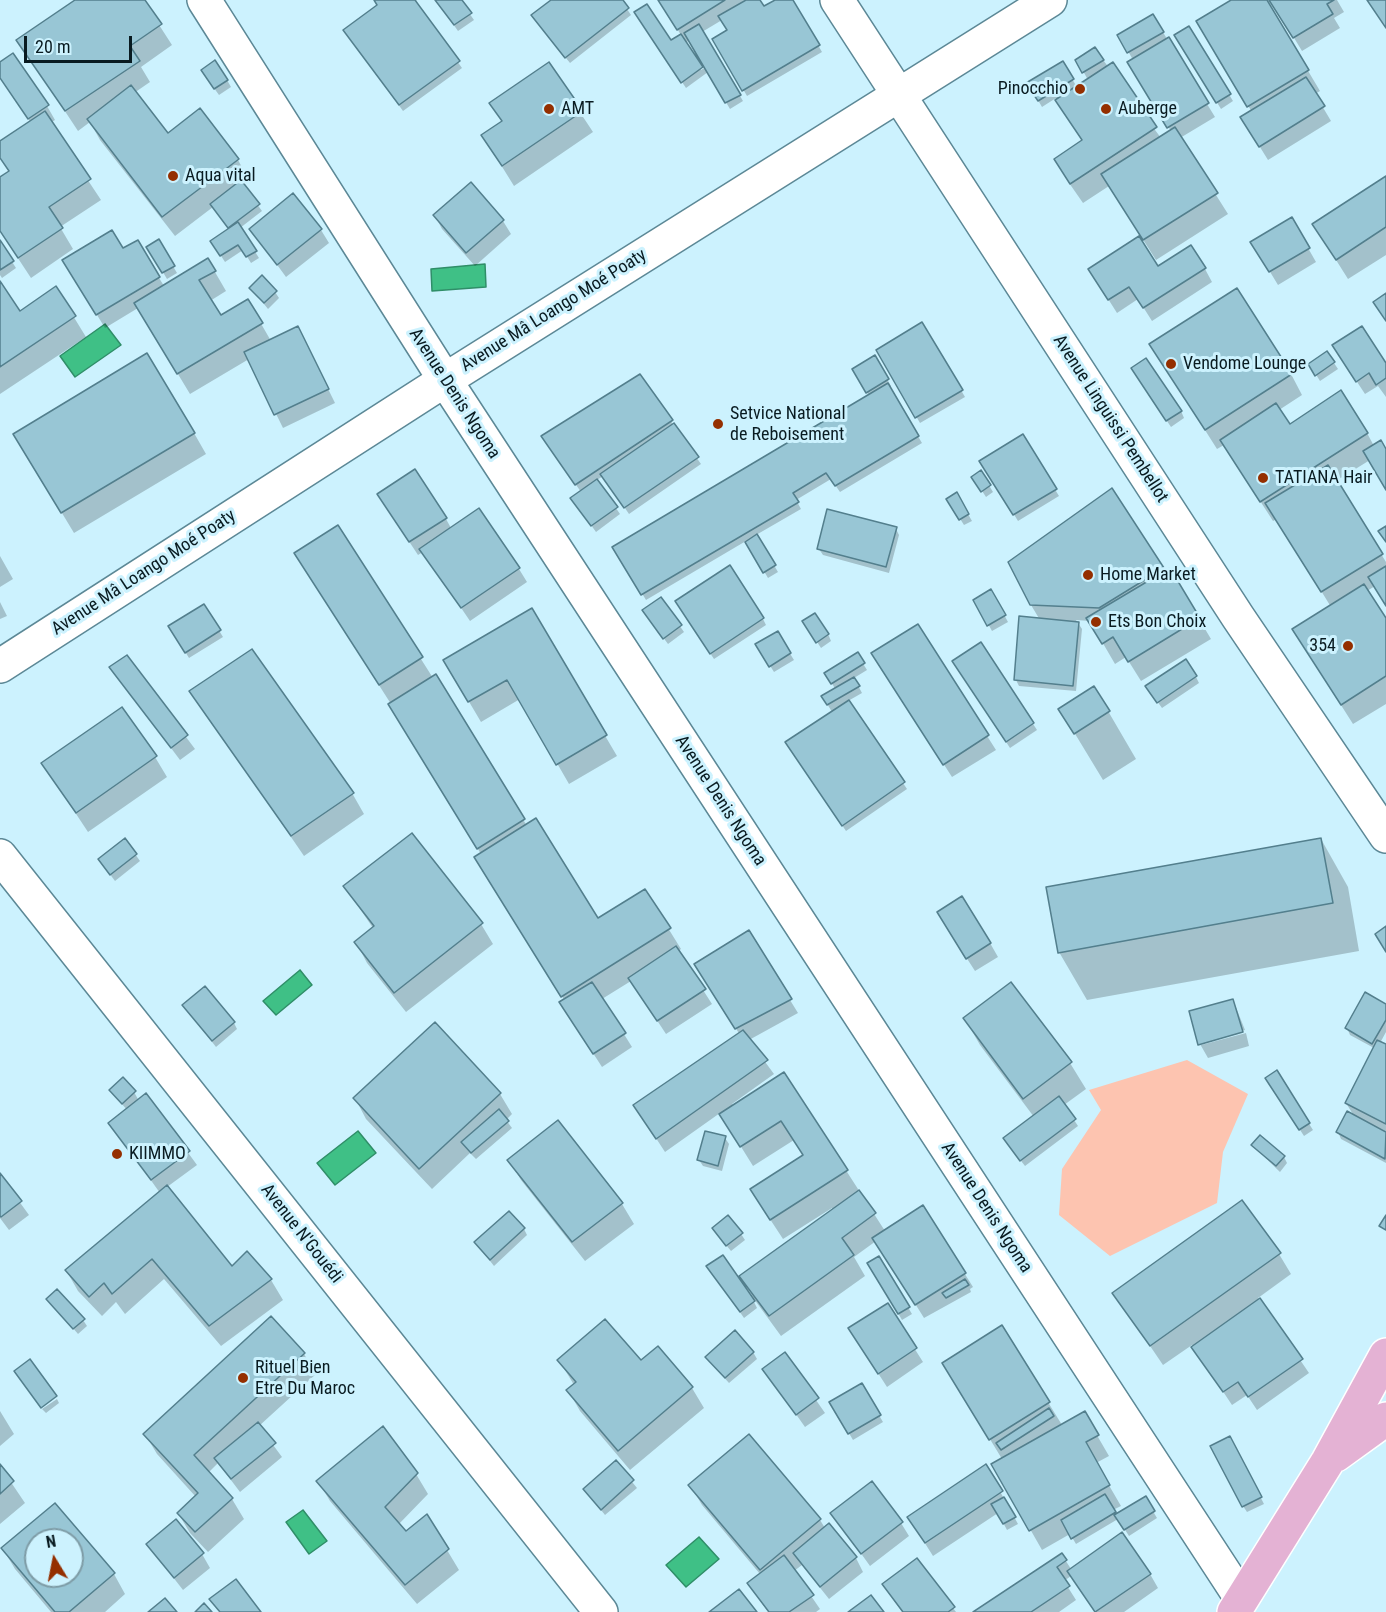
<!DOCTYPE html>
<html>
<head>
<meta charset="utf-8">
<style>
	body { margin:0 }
	#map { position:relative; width:1386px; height:1612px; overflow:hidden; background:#ccf2fe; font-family:"Roboto Condensed",sans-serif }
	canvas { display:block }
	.north { position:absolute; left:24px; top:1528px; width:60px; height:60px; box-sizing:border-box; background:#ccf2fe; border:2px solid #7e9ca6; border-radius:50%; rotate:350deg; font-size:16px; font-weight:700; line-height:24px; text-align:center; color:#091b21 }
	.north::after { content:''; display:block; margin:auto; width:21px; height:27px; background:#942f00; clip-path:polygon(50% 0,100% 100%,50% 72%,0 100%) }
	.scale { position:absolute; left:24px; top:36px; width:108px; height:27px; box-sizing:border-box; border:3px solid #091b21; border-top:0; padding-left:8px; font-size:18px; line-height:21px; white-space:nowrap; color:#091b21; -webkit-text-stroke:4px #ccf2fe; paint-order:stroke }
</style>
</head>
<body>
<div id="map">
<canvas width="1386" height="1612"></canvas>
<div class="north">N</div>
<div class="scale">20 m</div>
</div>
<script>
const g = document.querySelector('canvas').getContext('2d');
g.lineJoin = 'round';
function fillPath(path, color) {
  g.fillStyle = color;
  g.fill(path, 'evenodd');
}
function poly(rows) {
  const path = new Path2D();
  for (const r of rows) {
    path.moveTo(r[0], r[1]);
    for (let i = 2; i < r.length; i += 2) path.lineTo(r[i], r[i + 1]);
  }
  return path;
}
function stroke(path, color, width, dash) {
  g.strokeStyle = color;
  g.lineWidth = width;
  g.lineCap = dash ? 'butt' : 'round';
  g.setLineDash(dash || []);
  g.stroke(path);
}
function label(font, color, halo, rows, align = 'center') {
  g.font = font + ' "Roboto Condensed",sans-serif';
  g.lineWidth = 6;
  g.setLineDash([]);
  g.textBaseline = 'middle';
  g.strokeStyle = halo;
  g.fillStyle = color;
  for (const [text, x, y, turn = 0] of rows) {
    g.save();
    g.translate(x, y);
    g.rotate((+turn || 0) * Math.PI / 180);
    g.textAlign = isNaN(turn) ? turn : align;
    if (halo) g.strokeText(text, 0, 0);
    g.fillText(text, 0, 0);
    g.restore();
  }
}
fillPath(poly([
	[1187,1060,1248,1094,1223,1152,1217,1203,1110,1256,1059,1215,1062,1169,1101,1110,1089,1090]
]), '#fdc4b0');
const water = poly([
	[485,264,486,287,432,291,431,269,485,264],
	[105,324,121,345,75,377,60,356,105,324],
	[300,970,312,985,276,1015,263,1001,300,970],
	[358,1131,376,1153,335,1185,317,1163,358,1131],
	[303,1510,327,1541,309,1554,286,1522,303,1510],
	[699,1537,719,1559,686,1587,666,1565,699,1537]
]);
fillPath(water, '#3fc086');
stroke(water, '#2f8e68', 1.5);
fillPath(poly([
	[77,0,143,0,172,45,141,67,150,82,134,93,167,135,238,160,249,180,243,185,262,211,240,228,259,258,251,263,243,250,225,262,212,242,230,230,213,207,175,236,100,140,90,122,78,131,18,40],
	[374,0,417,0,415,2,462,68,403,111,349,36,379,6],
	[436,0,460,0,474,20,458,31],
	[554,0,621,0,631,15,570,63,537,22],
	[659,0,758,0,764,8,778,0,792,0,822,52,747,96,714,39,729,30,722,20,702,32,743,101,730,109,708,72,686,88,640,19,671,42,681,35],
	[690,40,711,64,701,70,685,43],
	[1234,0,1266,0,1320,91,1315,94,1331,121,1268,160,1250,131,1252,112,1209,42],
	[1271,0,1337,0,1344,12,1334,18,1340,28,1302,51],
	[1153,16,1215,117,1180,138,1228,214,1156,260,1109,186,1083,203,1067,180,1083,141,1056,98,1042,107,1028,83,1062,63,1077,87,1088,80,1077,60,1095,49,1161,138,1171,131,1137,76,1133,60,1119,35],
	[1188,28,1233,101,1221,109,1176,36],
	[0,64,47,106,55,120,50,123,101,200,60,227,73,249,31,278,0,231,0,178,9,172,0,157,0,143,31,123,0,77],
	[548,64,593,132,514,186,483,136,503,123,491,103],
	[206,77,227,80,231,87,219,95],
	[1386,178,1386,255,1348,279,1314,225],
	[435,216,503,221,511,234,475,266,442,229],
	[1292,220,1316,262,1278,285,1252,242],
	[251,229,321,230,329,243,286,277],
	[158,241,177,273,167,279,148,247],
	[137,242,164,286,208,260,226,291,210,301,220,317,248,301,271,341,305,342,335,403,283,428,249,359,190,394,138,308,105,328,72,274],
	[0,243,16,268,2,278,0,275],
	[1158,268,1205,269,1212,282,1152,321,1138,299,1117,313,1098,283],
	[0,284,19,313,56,288,86,337,0,394],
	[251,288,275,292,279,298,268,309],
	[922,324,965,397,920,423,878,350],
	[874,357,891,386,889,388,922,443,840,492,831,479,796,500,801,509,756,535,778,572,768,578,746,541,646,600,614,547,869,396,854,369],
	[1342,359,1386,365,1386,397,1378,386,1365,394],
	[1334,363,1338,369,1320,381,1310,365],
	[1163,364,1291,374,1302,395,1279,410,1289,426,1367,433,1374,446,1386,452,1386,487,1370,460,1336,481,1386,562,1386,606,1375,586,1367,591,1386,621,1386,704,1353,724,1306,650,1331,607,1277,519,1273,521,1224,445,1217,449],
	[1136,375,1181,411,1184,418,1171,427],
	[639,376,701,464,629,514,603,476,597,480,620,514,596,532,576,504,581,492,547,443],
	[194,433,206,454,74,533,27,455],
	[1022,436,1059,496,1018,521,981,461],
	[981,472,993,492,986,497,973,477],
	[1112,490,1165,573,1170,570,1211,639,1141,681,1126,657,1115,664,1090,621,1076,620,1082,629,1076,691,1019,686,1016,680,1040,620,1031,605],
	[957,495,972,521,964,525,948,500],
	[387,508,446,519,451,528,519,569,527,582,470,621,423,552,418,555],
	[338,528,433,678,436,677,527,826,598,920,645,891,681,949,678,951,712,1004,666,1034,631,981,602,999,632,1047,602,1067,569,1016,565,1001,487,878,481,854,401,725,391,704,308,574],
	[896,529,899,535,889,573,823,555,819,549],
	[0,556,13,579,0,587],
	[991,591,1008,622,992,631,975,600],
	[661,599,684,632,668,644,648,617],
	[0,602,7,616,0,619],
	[204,606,223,637,189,658,170,627],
	[680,608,763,619,766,625,714,659],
	[531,610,617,756,569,784,520,699,481,722,445,661],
	[917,626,996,750,952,777,881,667],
	[808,628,828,634,831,641,821,648],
	[777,633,794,660,774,672,757,645],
	[981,644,1037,730,1010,748,958,668],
	[857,654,867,670,854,678,862,693,848,701,907,789,846,831,791,749,832,712,823,697,836,690,826,674],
	[126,657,195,749,180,760,111,668],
	[1196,677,1199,683,1162,708,1151,693],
	[191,691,352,793,364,814,304,856],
	[1060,709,1108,711,1136,759,1103,780],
	[155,757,167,777,88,832,43,764],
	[1321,839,1348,887,1359,951,1087,1000,1059,952],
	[125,840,140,861,115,881,103,865],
	[345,887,481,924,493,944,406,1012,367,963,356,942,373,928],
	[946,926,990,943,998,957,975,971],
	[704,977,790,1000,798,1013,749,1040,774,1074,732,1104,734,1106,784,1074,885,1231,923,1207,973,1287,970,1289,971,1292,924,1318,876,1241,854,1257,865,1276,781,1336,754,1299,753,1300,757,1308,744,1318,712,1272,751,1298,753,1297,741,1276,833,1210,832,1208,783,1239,764,1210,804,1156,794,1140,753,1166,720,1113,665,1152,635,1106,740,1035],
	[1233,1000,1245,1030,1201,1042,1201,1045,1246,1033,1249,1046,1208,1058,1200,1044,1191,1012],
	[184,1006,234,1023,237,1029,216,1047],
	[1386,1006,1386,1032,1380,1043,1386,1046,1386,1163,1341,1139,1338,1132,1354,1116,1346,1103,1374,1048,1350,1035,1347,1028],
	[965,1019,1070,1063,1086,1089,1064,1105,1078,1126,1025,1166,1004,1139,1034,1117,980,1045],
	[435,1025,500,1094,512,1114,506,1120,512,1128,476,1159,470,1153,432,1189,366,1119,355,1098],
	[1276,1072,1313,1130,1304,1136,1270,1084],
	[111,1091,134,1092,139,1101,146,1095,197,1165,167,1187,232,1268,271,1280,283,1300,221,1346,164,1279,125,1314,116,1302,102,1316,78,1291,66,1270,160,1193,110,1123,127,1110],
	[725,1138,729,1144,722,1171,703,1166,699,1160],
	[1253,1146,1284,1157,1287,1163,1280,1172],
	[509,1160,622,1204,634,1224,585,1261,521,1180],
	[0,1175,29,1215,9,1230,0,1218],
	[524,1229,527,1235,494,1266,476,1243],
	[717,1234,741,1234,745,1240,731,1251],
	[1279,1254,1291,1274,1258,1298,1309,1373,1257,1410,1247,1395,1232,1405,1192,1345,1163,1365,1114,1293],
	[878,1258,912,1314,902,1320,869,1263],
	[48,1299,83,1320,87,1326,78,1334],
	[887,1305,923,1362,887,1387,858,1342],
	[1002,1327,1062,1425,1084,1413,1109,1456,1096,1463,1121,1506,1113,1510,1116,1516,1145,1498,1157,1518,1129,1536,1118,1519,1076,1544,1070,1534,1042,1550,993,1464,1002,1459,956,1383],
	[658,1348,692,1388,704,1408,630,1470,580,1411,568,1390,574,1385,559,1360,640,1362],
	[753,1352,757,1359,729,1383,711,1363],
	[304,1354,316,1374,259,1426,282,1457,240,1492,218,1463,208,1473,232,1499,244,1519,208,1552,190,1533,178,1513,196,1497,157,1454,145,1434],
	[784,1354,825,1413,805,1427,764,1369],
	[861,1385,883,1422,853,1440,831,1403],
	[57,1399,59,1403,46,1413,42,1409],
	[0,1411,14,1434,0,1446],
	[1233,1444,1264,1504,1247,1512,1243,1506],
	[616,1462,637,1488,605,1515,584,1489],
	[0,1466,25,1503,0,1524],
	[986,1466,1018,1524,1007,1530,998,1513,933,1556,909,1518],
	[416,1474,428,1494,398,1525,406,1534,447,1550,459,1570,417,1604,330,1501,318,1481],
	[690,1485,820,1520,825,1528,856,1558,863,1572,829,1599,802,1565,794,1571,820,1609,816,1612,768,1612,748,1583,760,1574,702,1505],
	[55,1505,114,1574,125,1594,105,1612,51,1612,15,1569,3,1549],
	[36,1540,72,1540,72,1576,36,1576],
	[832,1513,901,1523,909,1536,870,1566],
	[148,1545,202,1554,210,1568,183,1590],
	[1062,1555,1071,1569,1150,1574,1158,1588,1124,1612,1096,1612,1071,1576,1064,1581,1076,1600,1059,1612,976,1612],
	[883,1585,953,1608,956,1612,902,1612]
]), '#0003');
const building = poly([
	[75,0,145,0,162,24,130,46,140,61,65,111,16,40,75,0],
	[374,0,415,0,460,61,399,105,343,30,377,5,374,0],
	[435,0,462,0,472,13,454,25,435,0],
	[551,0,623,0,629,8,565,58,531,15,551,0],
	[658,0,725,0,677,30,658,0],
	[746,0,760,0,764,6,775,0,793,0,820,45,742,91,712,39,727,30,718,16,746,0],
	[1231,0,1267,0,1309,70,1247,107,1196,21,1231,0],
	[1269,0,1334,0,1327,4,1333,14,1293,38,1269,0],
	[1367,0,1386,0,1386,28,1367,0],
	[647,4,671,40,681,34,703,67,681,83,634,12,647,4],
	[1153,14,1164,32,1127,53,1117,35,1153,14],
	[699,24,741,95,725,103,684,33,699,24],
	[1189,26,1231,94,1216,103,1174,35,1189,26],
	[1169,37,1209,103,1167,128,1127,62,1169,37],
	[1095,47,1104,60,1082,73,1075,60,1095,47],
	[13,53,49,105,28,119,0,78,0,62,13,53],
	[215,60,228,80,214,89,201,70,215,60],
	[1063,61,1074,79,1038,101,1026,83,1063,61],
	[549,62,583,111,502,166,481,135,502,121,489,103,549,62],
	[1113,62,1157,127,1070,184,1054,159,1082,140,1055,100,1113,62],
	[1306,77,1325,106,1259,147,1240,117,1306,77],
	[131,85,168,133,200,108,239,159,162,217,87,119,131,85],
	[45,111,91,179,49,207,63,228,18,258,0,231,0,177,9,171,0,158,0,141,45,111],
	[1175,127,1218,193,1143,240,1101,174,1175,127],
	[1386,176,1386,227,1336,260,1312,224,1386,176],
	[241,180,260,204,228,228,210,204,241,180],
	[471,182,504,220,466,253,433,215,471,182],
	[293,193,322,229,277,265,249,229,293,193],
	[1292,217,1310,248,1269,272,1250,242,1292,217],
	[238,222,257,251,246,257,238,245,220,256,210,241,238,222],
	[112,230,123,248,138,240,160,277,96,315,62,260,112,230],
	[1139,236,1158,266,1191,245,1206,268,1143,308,1129,287,1108,300,1088,269,1139,236],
	[159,239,175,266,162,273,146,247,159,239],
	[0,240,14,261,0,270,0,240],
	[208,258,216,271,199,280,221,315,248,299,263,323,177,374,134,303,208,258],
	[262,275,277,291,264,303,249,288,262,275],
	[0,281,20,311,56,286,76,316,0,367,0,281],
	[1237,288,1292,374,1205,430,1149,344,1237,288],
	[1386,293,1386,321,1373,302,1386,293],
	[922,322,963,390,915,418,876,350,922,322],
	[298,326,329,389,274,415,244,352,298,326],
	[1362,326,1386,363,1386,378,1376,385,1369,373,1356,382,1332,345,1362,326],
	[1327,351,1335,362,1315,376,1308,364,1327,351],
	[147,353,195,433,61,513,13,434,147,353],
	[875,355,889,379,866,393,852,369,875,355],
	[1146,358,1182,411,1166,421,1131,368,1146,358],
	[640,374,673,420,575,485,541,436,640,374],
	[888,383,919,436,835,486,826,473,793,493,799,502,641,595,612,547,888,383],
	[1341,390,1368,433,1260,502,1220,440,1276,403,1290,424,1341,390],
	[674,423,699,457,624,508,600,474,674,423],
	[1023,434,1057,489,1013,515,979,461,1023,434],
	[1381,440,1386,449,1386,490,1363,451,1381,440],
	[1328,465,1383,554,1321,592,1265,503,1328,465],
	[415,469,447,518,409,542,377,494,415,469],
	[981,470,991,485,981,492,971,477,981,470],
	[597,479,618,507,591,526,570,498,597,479],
	[1112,488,1164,568,1099,608,1030,605,1008,562,1112,488],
	[957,492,969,514,959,520,946,499,957,492],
	[479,508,520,568,461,608,419,549,479,508],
	[827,509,897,527,886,567,817,549,827,509],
	[338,525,423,657,379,685,294,553,338,525],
	[1386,526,1386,542,1378,531,1386,526],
	[757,534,776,565,763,573,745,542,757,534],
	[730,565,764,618,710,654,675,601,730,565],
	[1386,566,1386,606,1368,577,1386,566],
	[1170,568,1200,618,1128,662,1113,637,1102,644,1086,618,1170,568],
	[1364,584,1386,618,1386,676,1341,705,1292,629,1364,584],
	[991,589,1006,615,987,626,973,600,991,589],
	[661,597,682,625,663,639,642,610,661,597],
	[204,604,221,630,185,653,168,626,204,604],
	[532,608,607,735,556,765,507,680,468,702,443,660,532,608],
	[815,613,829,634,816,643,802,621,815,613],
	[1019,616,1079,622,1073,686,1014,680,1019,616],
	[918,624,989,735,943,765,871,653,918,624],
	[778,631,791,653,769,667,755,644,778,631],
	[981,642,1034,723,1006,742,952,661,981,642],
	[252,649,354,793,291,836,189,691,252,649],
	[858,652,865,663,831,684,824,673,858,652],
	[127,655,188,735,171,748,109,667,127,655],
	[1186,659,1197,676,1157,703,1145,686,1186,659],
	[436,674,525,819,477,849,388,704,436,674],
	[854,677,860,686,827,705,821,696,854,677],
	[1094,686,1110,711,1074,734,1058,709,1094,686],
	[849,700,905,782,842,826,785,742,849,700],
	[122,707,157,756,76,813,41,763,122,707],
	[536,818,598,918,645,889,671,928,561,997,474,857,536,818],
	[412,833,483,923,394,993,354,942,374,926,343,886,412,833],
	[125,838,137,854,110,875,98,859,125,838],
	[1321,838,1333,903,1058,953,1046,887,1321,838],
	[962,896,991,943,966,959,937,912,962,896],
	[1386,926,1386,952,1375,934,1386,926],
	[749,930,792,999,735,1029,694,964,749,930],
	[676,946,706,989,657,1021,628,978,676,946],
	[592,982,626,1033,593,1054,559,1002,592,982],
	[1011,982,1072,1062,1023,1099,963,1018,1011,982],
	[205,986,235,1022,212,1041,182,1005,205,986],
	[1365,992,1386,1004,1386,1020,1372,1044,1345,1028,1365,992],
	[1233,999,1243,1032,1198,1045,1189,1011,1233,999],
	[435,1022,501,1093,419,1169,353,1098,435,1022],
	[743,1030,768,1060,656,1139,633,1105,743,1030],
	[1377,1040,1386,1044,1386,1124,1345,1103,1377,1040],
	[1277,1070,1310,1123,1299,1130,1265,1078,1277,1070],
	[784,1072,848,1170,770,1220,750,1189,803,1155,781,1121,740,1147,719,1114,784,1072],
	[123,1077,136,1091,122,1104,109,1090,123,1077],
	[146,1093,190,1151,151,1180,108,1123,146,1093],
	[1059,1096,1076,1119,1020,1161,1003,1138,1059,1096],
	[499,1109,509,1121,471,1153,461,1142,499,1109],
	[1347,1111,1386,1132,1385,1159,1336,1132,1347,1111],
	[558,1120,623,1203,572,1242,507,1160,558,1120],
	[705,1131,726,1136,718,1166,697,1160,705,1131],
	[1260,1135,1285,1156,1276,1166,1251,1145,1260,1135],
	[0,1173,22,1201,1,1217,0,1216,0,1173],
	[167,1185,232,1266,247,1251,272,1279,209,1326,152,1259,112,1294,104,1283,89,1297,65,1270,167,1185],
	[859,1190,876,1213,842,1238,854,1255,769,1316,739,1276,859,1190],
	[1242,1200,1281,1253,1150,1346,1112,1293,1242,1200],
	[923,1205,966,1273,915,1305,872,1238,923,1205],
	[509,1211,525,1228,490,1260,474,1242,509,1211],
	[728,1215,743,1233,726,1246,712,1228,728,1215],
	[1386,1215,1386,1230,1379,1226,1386,1215],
	[723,1255,755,1301,740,1312,706,1266,723,1255],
	[879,1256,910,1307,898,1314,867,1263,879,1256],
	[965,1279,969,1285,946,1298,942,1293,965,1279],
	[57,1289,85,1319,73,1329,46,1299,57,1289],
	[1260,1298,1303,1359,1248,1397,1238,1382,1223,1392,1191,1347,1260,1298],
	[888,1303,917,1348,878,1374,848,1328,888,1303],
	[271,1316,305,1353,194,1455,233,1498,195,1532,177,1513,198,1493,143,1434,271,1316],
	[605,1319,641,1360,658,1346,693,1387,618,1451,566,1390,576,1382,557,1360,605,1319],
	[1002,1325,1050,1402,989,1440,942,1363,1002,1325],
	[735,1330,754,1352,725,1378,705,1357,735,1330],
	[785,1352,819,1398,796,1415,762,1369,785,1352],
	[30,1359,57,1396,41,1408,14,1371,30,1359],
	[862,1383,881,1415,848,1434,829,1402,862,1383],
	[1049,1408,1054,1416,1001,1450,996,1443,1049,1408],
	[1085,1411,1099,1435,1086,1442,1110,1485,1029,1531,991,1464,1085,1411],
	[258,1422,276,1443,231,1479,214,1458,258,1422],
	[383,1426,418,1473,385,1507,406,1531,427,1514,449,1549,405,1585,316,1481,383,1426],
	[749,1434,821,1519,760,1570,688,1485,749,1434],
	[1230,1436,1262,1497,1242,1507,1210,1446,1230,1436],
	[616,1460,634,1480,601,1510,583,1489,616,1460],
	[0,1464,14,1481,0,1494,0,1464],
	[986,1464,1003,1491,925,1543,907,1517,986,1464],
	[872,1481,903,1522,861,1554,830,1513,872,1481],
	[1105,1494,1116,1512,1071,1539,1061,1520,1105,1494],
	[1146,1496,1155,1511,1124,1530,1114,1515,1146,1496],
	[1004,1497,1016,1517,1003,1524,991,1504,1004,1497],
	[55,1503,115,1573,69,1612,55,1612,1,1548,55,1503],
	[36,1540,72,1540,72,1576,36,1576,36,1540],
	[176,1519,204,1553,174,1578,146,1544,176,1519],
	[829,1523,857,1557,820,1587,793,1553,829,1523],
	[1122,1532,1151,1574,1095,1612,1067,1571,1122,1532],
	[1062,1553,1067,1560,1057,1567,1070,1586,1031,1612,973,1612,1062,1553],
	[784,1555,814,1595,789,1612,769,1612,747,1583,784,1555],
	[917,1558,955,1607,948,1612,903,1612,882,1584,917,1558],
	[236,1579,261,1612,220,1612,209,1599,236,1579],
	[739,1589,757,1612,709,1612,739,1589],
	[871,1595,884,1612,848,1612,871,1595],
	[165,1598,177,1612,148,1612,165,1598],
	[204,1603,212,1612,195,1612,204,1603]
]);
fillPath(building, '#98c6d5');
stroke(building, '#537f8d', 1.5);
const minor = poly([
	[204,0,445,380,1241,1598],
	[837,0,1238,617,1386,836],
	[0,666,445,380,1050,0],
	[0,856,601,1612]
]);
const major = poly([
	[1336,1455,1386,1419],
	[1234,1612,1328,1461,1386,1355]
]);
stroke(minor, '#5c8896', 36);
stroke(major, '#fff', 36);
stroke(minor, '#fff', 33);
stroke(major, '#e4b2d4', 33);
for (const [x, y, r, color] of [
	[1080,89,6,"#942f00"],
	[549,109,6,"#942f00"],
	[1106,109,6,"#942f00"],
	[173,176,6,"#942f00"],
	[1171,364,6,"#942f00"],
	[718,424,6,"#942f00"],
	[1263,478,6,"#942f00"],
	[1088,575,6,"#942f00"],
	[1096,622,6,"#942f00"],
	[1348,646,6,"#942f00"],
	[117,1154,6,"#942f00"],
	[243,1378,6,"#942f00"]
]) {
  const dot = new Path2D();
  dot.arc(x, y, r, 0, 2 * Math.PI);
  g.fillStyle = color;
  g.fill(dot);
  stroke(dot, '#ccf2fe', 2);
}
label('18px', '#091b21', '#ccf2fe', [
	["Pinocchio",1068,89,"right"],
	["AMT",561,109],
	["Auberge",1118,109],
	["Aqua vital",185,176],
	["Vendome Lounge",1183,364],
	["Setvice National",730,414],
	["de Reboisement",730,435],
	["TATIANA Hair",1275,478],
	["Home Market",1100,575],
	["Ets Bon Choix",1108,622],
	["354",1336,646,"right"],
	["KIIMMO",129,1154],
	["Rituel Bien",255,1368],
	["Etre Du Maroc",255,1389]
], 'left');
label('18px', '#091b21', '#ccf2fe', [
	["Avenue Mâ Loango Moé Poaty",554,311,-32],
	["Avenue Denis Ngoma",454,394,57],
	["Avenue Linguissi Pembellot",1110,419,57],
	["Avenue Mâ Loango Moé Poaty",144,573,-33],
	["Avenue Denis Ngoma",720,801,57],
	["Avenue Denis Ngoma",986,1208,57],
	["Avenue N'Gouédi",301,1234,52]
]);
</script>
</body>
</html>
